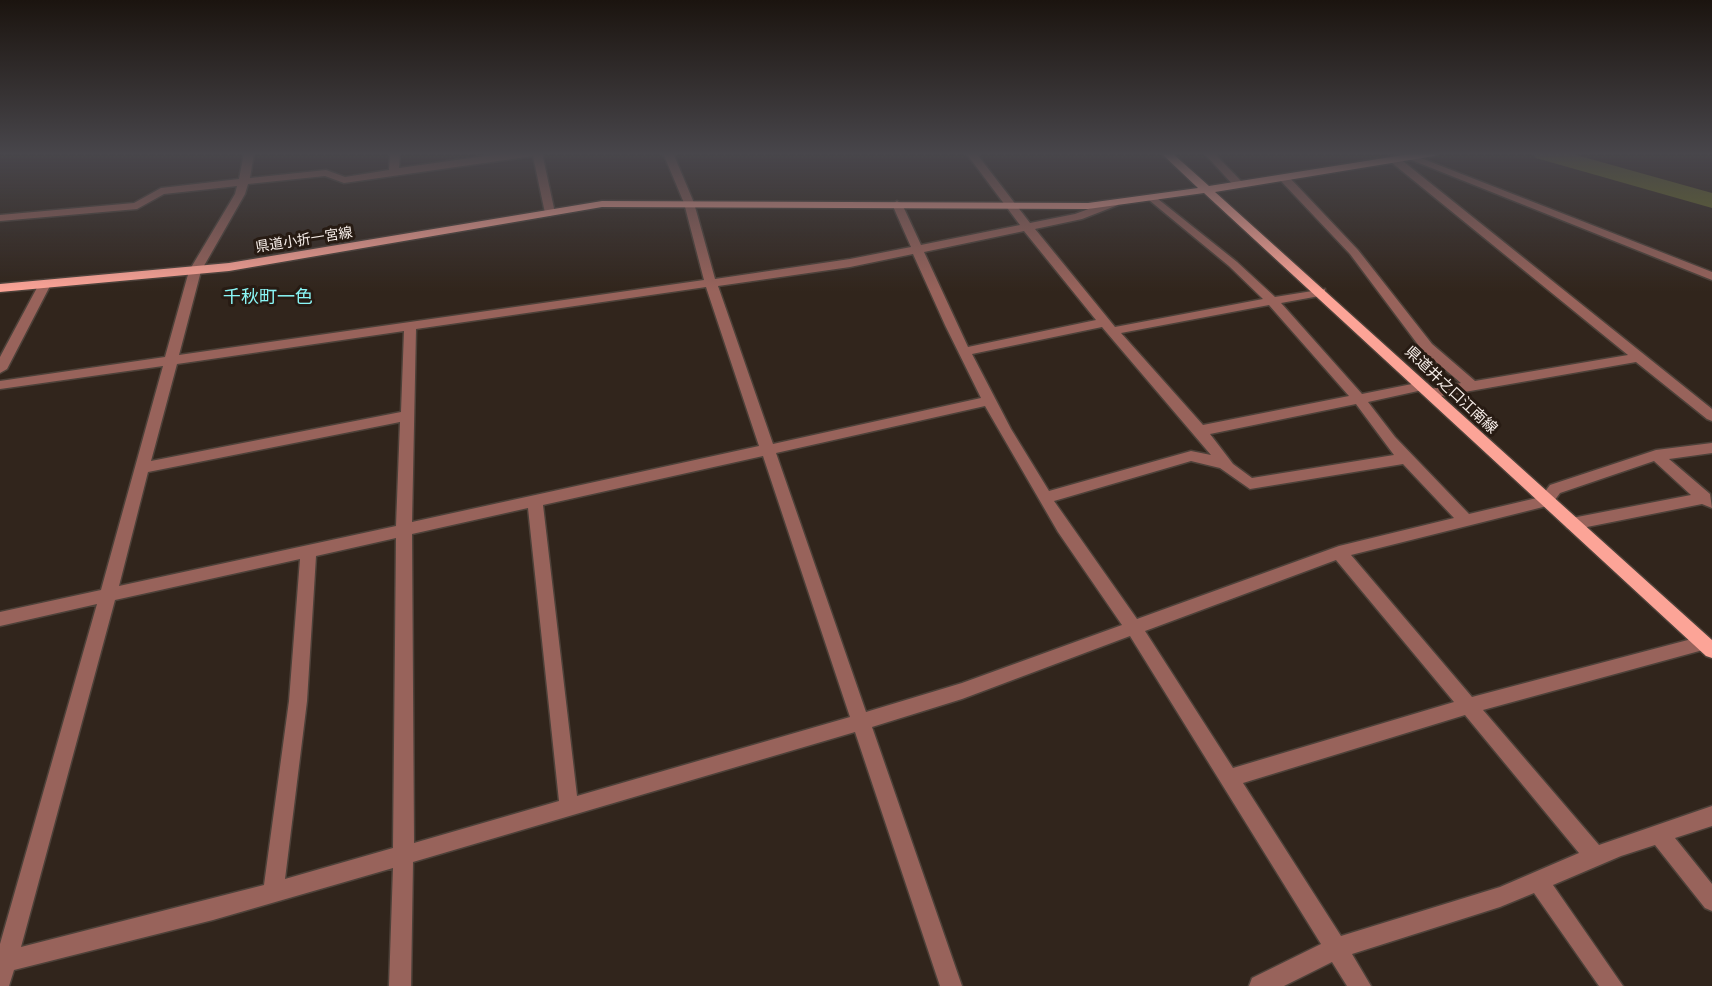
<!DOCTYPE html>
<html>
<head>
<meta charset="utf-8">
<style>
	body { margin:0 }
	canvas { display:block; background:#31251c }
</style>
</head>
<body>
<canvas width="1712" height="986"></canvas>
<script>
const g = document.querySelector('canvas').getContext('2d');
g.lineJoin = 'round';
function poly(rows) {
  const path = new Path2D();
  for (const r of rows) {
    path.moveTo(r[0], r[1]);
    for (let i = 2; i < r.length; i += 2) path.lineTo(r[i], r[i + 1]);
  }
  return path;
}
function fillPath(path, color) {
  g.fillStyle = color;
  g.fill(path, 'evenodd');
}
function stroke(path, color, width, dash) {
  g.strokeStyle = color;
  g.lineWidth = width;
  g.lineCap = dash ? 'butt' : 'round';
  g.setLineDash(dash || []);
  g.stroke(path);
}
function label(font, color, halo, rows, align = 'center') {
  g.font = font + ' "Playfair Display","Noto Sans JP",serif';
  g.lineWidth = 6;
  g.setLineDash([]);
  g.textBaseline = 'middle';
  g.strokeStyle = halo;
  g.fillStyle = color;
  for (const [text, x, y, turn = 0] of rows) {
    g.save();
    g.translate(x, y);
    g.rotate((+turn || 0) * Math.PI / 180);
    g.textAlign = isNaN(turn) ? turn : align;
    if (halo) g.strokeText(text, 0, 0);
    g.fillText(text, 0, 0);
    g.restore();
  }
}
fillPath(poly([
	[1532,153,1569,153,1712,193,1712,208,1536,158,1532,153]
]), '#6c7026');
const minor = poly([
	[244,153,254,153,250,178,326,170,345,177,389,170,390,153,400,153,399,168,507,153,542,153,555,213,550,216,545,213,533,156,344,183,325,176,248,184,245,194,201,271,179,355,704,280,684,203,663,153,673,153,694,203,715,279,850,259,911,247,892,204,897,201,902,204,921,245,1020,225,966,153,976,153,1030,223,1075,214,1110,201,1118,201,1118,205,1082,219,1035,229,1115,327,1263,299,1229,266,1149,200,1148,198,1153,195,1237,262,1275,297,1325,289,1325,295,1281,303,1362,394,1422,382,1427,383,1429,386,1427,389,1368,402,1395,437,1469,514,1541,497,1550,485,1656,450,1712,443,1712,453,1669,459,1710,494,1712,508,1702,504,1572,530,1567,528,1564,524,1567,520,1572,518,1691,495,1654,461,1560,493,1551,505,1351,555,1472,697,1703,636,1709,638,1712,643,1709,648,1703,650,1483,710,1599,845,1712,806,1712,826,1675,838,1712,884,1712,911,1705,908,1655,845,1621,856,1553,885,1623,986,1599,986,1534,893,1500,907,1352,954,1371,986,1347,986,1332,962,1284,986,1249,986,1252,978,1321,944,1130,636,962,699,872,727,962,986,940,986,855,732,413,862,411,986,389,986,393,868,213,920,14,970,9,986,0,986,0,944,97,604,0,626,0,612,101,590,163,366,0,389,0,381,165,357,189,271,235,194,237,186,164,194,137,209,0,221,0,215,134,203,161,188,239,179,244,153],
	[1024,231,1096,320,968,347,924,252,1024,231],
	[913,254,945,325,981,398,773,444,718,286,850,267,913,254],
	[706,287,759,446,412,522,416,329,706,287],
	[1269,305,1349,396,1203,425,1121,333,1269,305],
	[1102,327,1211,455,1191,451,1049,491,1011,429,972,354,1102,327],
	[404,331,401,412,151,461,177,364,404,331],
	[1356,404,1394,455,1252,478,1233,464,1210,434,1356,404],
	[985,406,1058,532,1122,625,962,683,866,712,776,453,985,406],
	[400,422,396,526,119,586,148,472,400,422],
	[763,456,850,717,577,796,543,505,763,456],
	[1191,461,1220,468,1250,489,1403,464,1454,518,1339,546,1137,619,1054,501,1191,461],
	[528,508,559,801,414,843,412,534,528,508],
	[396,538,393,848,285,879,307,701,316,556,396,538],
	[300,559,289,701,264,885,21,947,115,600,300,559],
	[1336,560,1454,702,1233,768,1145,631,1336,560],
	[1465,715,1579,853,1500,887,1341,936,1243,783,1465,715],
	[1204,153,1214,153,1243,183,1243,187,1235,187,1204,153],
	[1394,153,1408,153,1712,272,1712,280,1394,153],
	[1391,158,1399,158,1712,409,1712,421,1707,419,1636,362,1430,398,1425,396,1423,393,1425,390,1461,383,1422,350,1350,254,1280,180,1280,176,1288,176,1358,250,1432,344,1475,381,1628,355,1391,162,1391,158],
	[45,280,51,284,7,369,0,373,0,357,39,284,45,280]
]);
const major = poly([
	[1161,153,1172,153,1209,186,1416,153,1439,153,1434,156,1215,192,1712,640,1712,658,1706,656,1204,193,1088,209,602,207,229,271,0,292,0,284,229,263,602,201,1088,203,1198,188,1161,153]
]);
stroke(minor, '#4d4139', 3);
stroke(major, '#4d4139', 3);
fillPath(minor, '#98635b');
fillPath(major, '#fca497');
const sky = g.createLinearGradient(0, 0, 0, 291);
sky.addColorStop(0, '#1b140f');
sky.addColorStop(0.53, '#48464b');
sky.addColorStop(1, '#48464b00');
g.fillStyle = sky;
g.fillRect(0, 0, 1712, 291);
label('14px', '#f8efea', '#271b13', [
	["県道小折一宮線",304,240,-9]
]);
label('15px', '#f8efea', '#271b13', [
	["県道井之口江南線",1451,390,43]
]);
label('18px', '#8af6f6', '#271b13', [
	["千秋町一色",268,297]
]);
</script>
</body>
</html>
